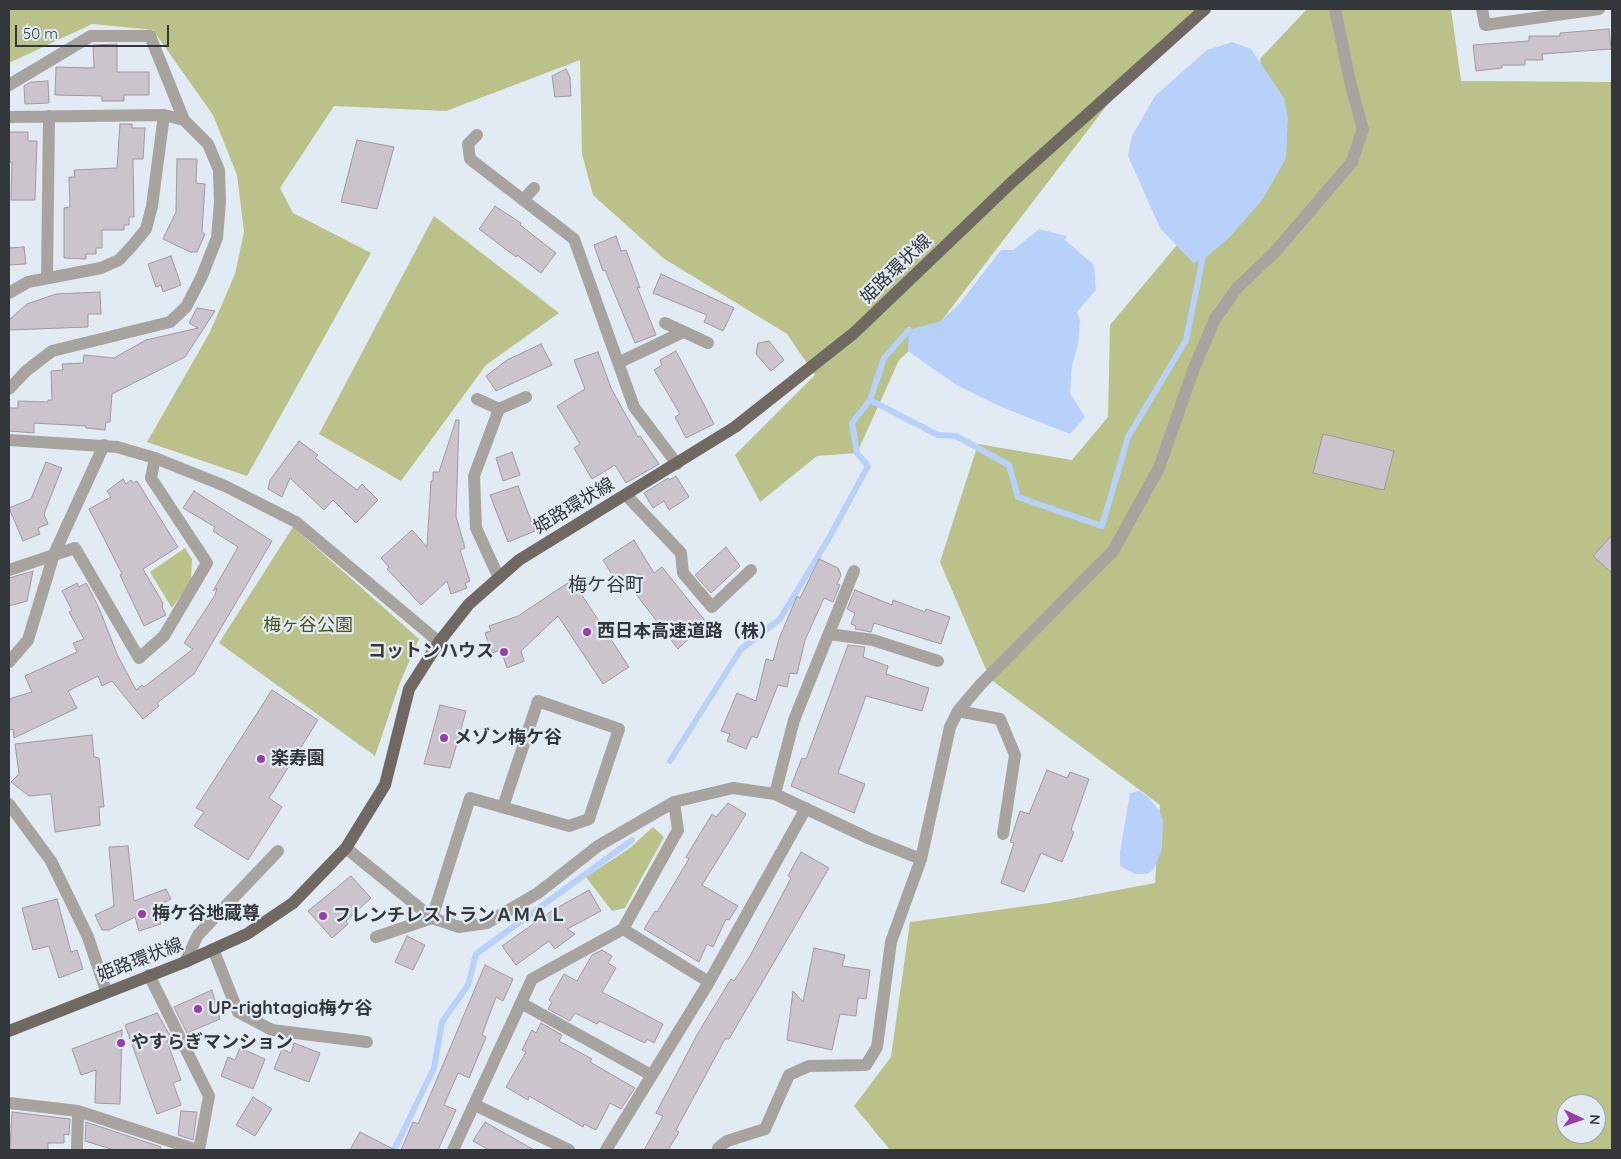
<!DOCTYPE html>
<html>
<head>
<meta charset="utf-8">
<style>
	body { margin:0 }
	#map { position:relative; width:1621px; height:1159px; overflow:hidden; background:#e2ebf4; font-family:Quicksand,sans-serif }
	canvas { display:block }
	.frame { position:absolute; inset:0; border:10px solid #33363a; pointer-events:none }
	.north { position:absolute; left:1556px; top:1094px; width:50px; height:50px; box-sizing:border-box; background:#e2ebf4; border:1px solid #9ca3aa; border-radius:50%; rotate:93deg; font-size:14px; font-weight:700; line-height:20px; text-align:center; color:#33363a }
	.north::after { content:''; display:block; margin:auto; width:18px; height:22px; background:#993ea8; clip-path:polygon(50% 0,100% 100%,50% 72%,0 100%) }
	.scale { position:absolute; left:15px; top:25px; width:154px; height:22px; box-sizing:border-box; border:2px solid #33363a; border-top:0; padding-left:6px; font-size:15px; line-height:18px; white-space:nowrap; color:#33363a; -webkit-text-stroke:4px #e2ebf4; paint-order:stroke }
</style>
</head>
<body>
<div id="map">
<canvas width="1621" height="1159"></canvas>
<div class="frame"></div>
<div class="north">N</div>
<div class="scale">50 m</div>
</div>
<script>
const g = document.querySelector('canvas').getContext('2d');
g.lineJoin = 'round';
function fillPath(path, color) {
  g.fillStyle = color;
  g.fill(path, 'evenodd');
}
function poly(rows) {
  const path = new Path2D();
  for (const r of rows) {
    path.moveTo(r[0], r[1]);
    for (let i = 2; i < r.length; i += 2) path.lineTo(r[i], r[i + 1]);
  }
  return path;
}
function stroke(path, color, width, dash) {
  g.strokeStyle = color;
  g.lineWidth = width;
  g.lineCap = dash ? 'butt' : 'round';
  g.setLineDash(dash || []);
  g.stroke(path);
}
function label(font, color, halo, rows, align = 'center') {
  g.font = font + ' Quicksand,"Noto Sans JP",sans-serif';
  g.lineWidth = 4.5;
  g.setLineDash([]);
  g.textBaseline = 'middle';
  g.strokeStyle = halo;
  g.fillStyle = color;
  for (const [text, x, y, turn = 0] of rows) {
    g.save();
    g.translate(x, y);
    g.rotate((+turn || 0) * Math.PI / 180);
    g.textAlign = isNaN(turn) ? turn : align;
    if (halo) g.strokeText(text, 0, 0);
    g.fillText(text, 0, 0);
    g.restore();
  }
}
fillPath(poly([
	[9,9,1210,9,1131,74,942,320,899,360,857,453,817,456,760,502,735,455,815,375,787,334,663,258,593,195,582,154,580,60,446,111,334,106,280,188,293,213,371,253,247,476,147,442,210,332,235,274,244,232,237,175,213,115,153,30,92,24,9,63],
	[1307,9,1451,9,1461,81,1612,82,1612,1150,890,1150,854,1106,891,1057,910,922,1049,903,1155,883,1160,805,990,679,940,562,978,444,1072,460,1108,417,1110,325,1176,246,1245,203,1278,145,1260,59],
	[1566,1104,1596,1104,1596,1134,1566,1134],
	[434,216,559,313,486,365,401,481,319,434],
	[293,527,419,639,399,685,375,756,219,643],
	[185,548,192,559,191,581,172,608,150,572],
	[653,827,664,837,625,908,612,911,586,877,630,848]
]), '#bac189');
fillPath(poly([
	[1233,42,1251,49,1284,98,1288,118,1286,158,1263,199,1229,238,1204,259,1193,263,1160,228,1128,156,1132,136,1155,96,1207,50],
	[1039,229,1067,236,1065,240,1094,265,1096,290,1077,312,1080,321,1078,345,1072,365,1070,393,1085,417,1070,434,1002,407,958,386,908,351,909,330,941,321,960,303,1001,250,1013,250],
	[1139,791,1149,798,1159,810,1163,821,1162,849,1154,869,1147,874,1135,874,1120,866,1120,852,1130,793]
]), '#b7d1fb');
stroke(poly([
	[870,400,938,435,956,436,1009,465,1018,497,1102,526,1128,437,1186,340,1204,252],
	[670,761,741,649,780,619,829,538,868,466,857,453,852,423,870,400,884,358,909,330],
	[394,1150,434,1068,442,1022,468,985,476,954,632,840]
]), '#b7d1fb', 6);
const building = poly([
	[1609,29,1611,49,1542,54,1543,60,1525,60,1525,65,1502,65,1502,68,1476,71,1473,45,1529,41,1529,36,1560,36,1560,33,1609,29],
	[117,44,117,72,149,72,149,95,124,95,124,101,102,101,102,96,55,95,56,67,94,68,93,45,117,44],
	[566,69,570,77,571,96,555,97,552,76,566,69],
	[48,81,49,103,25,104,24,86,31,82,48,81],
	[120,124,132,124,132,128,145,128,143,159,133,159,134,217,129,217,129,225,124,225,124,230,102,230,102,248,96,248,96,254,86,254,86,259,64,258,64,208,70,207,69,177,75,177,74,170,117,168,120,124],
	[9,132,28,132,28,141,37,141,35,200,11,200,12,162,9,162,9,132],
	[357,140,394,147,377,209,341,202,357,140],
	[177,159,197,159,196,183,205,184,202,232,205,234,197,252,190,252,163,239,176,212,177,159],
	[495,206,521,223,520,225,556,253,541,273,517,255,516,257,479,229,495,206],
	[616,236,621,251,626,250,640,288,637,287,656,335,635,343,605,270,603,271,594,245,616,236],
	[24,247,26,264,9,265,9,248,24,247],
	[171,256,181,285,163,292,161,285,156,287,148,264,171,256],
	[661,274,734,308,723,331,704,322,707,315,653,293,661,274],
	[100,292,101,314,88,314,88,327,9,330,9,320,27,304,56,294,100,292],
	[197,308,215,311,185,357,112,394,110,422,106,422,105,430,86,428,86,426,34,423,34,433,9,431,9,408,18,408,18,401,48,402,48,400,52,400,51,371,63,370,62,364,83,363,84,355,114,358,146,340,198,328,189,323,197,308],
	[769,341,784,360,771,371,756,354,758,343,769,341],
	[541,344,552,365,496,391,486,376,507,360,541,344],
	[676,351,714,424,686,438,675,417,680,414,654,370,662,365,660,360,676,351],
	[598,352,611,388,638,437,640,436,659,464,626,483,615,465,592,479,574,448,580,444,557,406,585,389,574,360,598,352],
	[456,420,459,420,456,516,465,548,460,550,470,581,465,583,467,588,451,594,447,581,421,605,387,569,389,567,381,558,412,530,427,547,431,481,433,481,433,472,439,472,456,420],
	[1323,434,1394,451,1384,490,1313,473,1323,434],
	[299,441,318,455,315,458,357,490,362,484,378,500,356,523,333,500,324,510,290,478,282,497,268,489,270,480,299,441],
	[512,452,520,475,503,481,496,458,512,452],
	[46,462,62,468,44,514,48,524,38,528,40,534,23,541,9,508,31,499,46,462],
	[676,476,689,497,669,510,664,501,653,508,644,493,668,478,669,480,676,476],
	[123,479,126,484,131,480,133,483,137,481,178,547,143,569,163,603,162,607,166,615,144,626,120,575,122,574,89,509,111,497,107,491,123,479],
	[518,486,535,531,508,542,490,495,518,486],
	[194,491,272,541,194,674,157,703,159,706,143,719,112,681,102,686,98,676,68,691,77,708,14,738,13,729,9,730,9,699,32,692,25,676,77,652,73,643,84,639,69,612,72,610,62,591,77,583,79,587,86,583,89,588,99,608,117,654,136,690,142,685,144,687,193,649,184,643,215,595,217,588,213,591,238,547,213,531,215,527,183,508,194,491],
	[1612,535,1612,573,1593,556,1612,535],
	[634,540,654,573,662,567,706,622,678,649,626,581,619,586,603,560,634,540],
	[726,547,740,566,711,593,695,575,726,547],
	[819,559,838,568,841,575,837,584,840,585,833,602,824,598,805,640,797,674,790,673,787,687,778,685,757,738,752,736,746,749,727,741,730,734,721,731,737,693,756,701,766,659,773,661,779,639,797,596,800,598,819,559],
	[33,571,27,601,9,606,9,578,33,571],
	[572,580,629,667,603,684,558,616,521,651,524,661,507,668,501,650,492,653,485,633,491,631,489,626,518,616,572,580],
	[855,590,892,605,893,600,925,612,926,609,950,617,941,644,874,623,871,632,855,629,856,626,851,624,855,613,847,609,855,590],
	[848,645,865,647,863,657,888,666,886,674,929,688,922,711,866,696,838,773,865,784,854,813,791,786,802,758,806,759,848,645],
	[272,690,318,720,269,798,282,807,248,860,194,826,204,812,196,808,272,690],
	[440,705,466,711,450,768,424,764,440,705],
	[92,735,94,757,99,758,104,807,99,807,100,825,55,832,51,794,29,796,11,782,19,774,15,744,92,735],
	[1047,770,1067,778,1070,772,1089,779,1071,830,1074,832,1062,862,1041,853,1024,892,1001,883,1014,843,1010,842,1020,811,1029,814,1047,770],
	[728,803,746,814,702,885,738,906,729,920,726,919,713,947,707,944,699,962,644,929,655,911,657,912,689,859,686,857,712,814,716,817,728,803],
	[128,846,134,901,166,889,171,899,151,909,156,908,161,924,139,931,135,917,109,930,102,930,95,915,114,906,109,847,128,846],
	[801,852,829,868,729,1039,725,1039,676,1130,679,1132,668,1150,644,1150,663,1116,656,1113,698,1033,731,979,734,981,750,956,791,878,788,876,801,852],
	[351,876,371,898,346,921,348,924,332,938,308,911,351,876],
	[589,890,601,911,567,929,575,934,555,949,549,941,516,965,502,946,553,910,589,890],
	[57,899,71,952,77,950,83,969,59,978,49,946,33,950,22,908,57,899],
	[407,936,425,945,413,970,395,962,407,936],
	[814,948,845,955,842,966,870,970,866,999,858,998,856,1016,840,1014,832,1050,787,1040,793,991,803,1002,814,948],
	[602,950,612,956,608,963,616,968,602,992,663,1024,654,1043,647,1039,645,1043,599,1021,597,1024,575,1013,570,1021,548,1009,552,1002,549,1000,564,974,577,981,592,955,602,950],
	[485,965,513,979,503,1001,496,997,482,1035,486,1037,469,1078,458,1073,444,1105,456,1110,438,1150,401,1150,413,1122,418,1124,485,965],
	[212,990,220,1019,187,1033,174,1007,212,990],
	[157,1013,172,1039,167,1041,181,1080,173,1083,181,1105,157,1114,125,1025,157,1013],
	[541,1023,562,1035,559,1041,592,1059,590,1062,635,1088,621,1109,610,1103,596,1130,584,1124,583,1127,529,1096,528,1100,506,1087,526,1052,522,1050,532,1030,536,1033,541,1023],
	[122,1030,120,1104,95,1103,96,1070,81,1075,72,1049,122,1030],
	[294,1043,320,1053,309,1082,274,1069,282,1049,291,1053,294,1043],
	[240,1048,265,1059,253,1089,221,1076,228,1057,235,1060,240,1048],
	[253,1097,272,1109,255,1136,236,1125,253,1097],
	[181,1111,197,1112,193,1140,178,1135,181,1111],
	[12,1112,70,1119,69,1135,64,1134,64,1143,48,1143,48,1150,10,1150,12,1112],
	[86,1122,161,1147,161,1150,114,1150,85,1141,86,1122],
	[485,1122,534,1150,489,1150,473,1141,485,1122],
	[360,1132,395,1150,350,1150,360,1132]
]);
fillPath(building, '#ccc4cd');
stroke(building, '#a098a1', 1);
stroke(poly([
	[1482,9,1485,25,1599,9],
	[9,85,91,36,150,36,184,120],
	[9,117,164,115,184,120,208,144,219,170,220,202,217,238,202,276,186,307,170,322,52,351,26,371,9,389],
	[477,135,468,144,470,159,574,239,634,407,677,464],
	[523,200,534,188],
	[47,278,49,116],
	[9,293,28,282,101,268,119,260,132,246,146,229,152,206,164,115],
	[665,323,708,343],
	[618,363,683,332],
	[477,399,499,409],
	[9,440,117,447,155,458,225,486,296,522,439,642],
	[626,495,681,553,683,573,712,607,751,570],
	[9,570,75,548,139,658,164,636,207,563,151,478,155,458],
	[499,578,476,528,474,476,499,409,526,397],
	[829,634,873,640,938,661],
	[9,662,28,640,54,554,104,445],
	[958,711,1000,719,1015,755,1003,834],
	[775,794,794,720,854,571],
	[9,804,51,861,88,937,106,991],
	[346,848,432,918,459,927,487,923,538,893,598,846,674,802,733,788,775,794,868,838,921,859],
	[623,929,709,982],
	[376,937,432,918,470,798,569,826,589,819,619,729,538,701,503,807],
	[213,949,238,1012,272,1030,367,1042],
	[185,962,198,935,278,851],
	[149,975,209,1096,199,1150],
	[521,1003,651,1075],
	[9,1103,78,1111,197,1150],
	[475,1105,569,1150],
	[77,1150,78,1111],
	[453,1150,532,979,623,929,678,830,674,802],
	[606,1150,709,982,806,808],
	[718,1150,718,1148,727,1141,765,1129,789,1075,809,1066,866,1065,877,1047,891,942,921,859,950,727,958,711,981,684,1113,551,1159,468,1194,368,1215,319,1237,288,1275,252,1352,162,1363,129,1351,86,1335,9]
]), '#a7a39f', 12);
stroke(poly([
	[9,1031,185,962,247,934,293,903,346,848,385,785,409,689,439,642,469,604,519,560,735,427,854,333,1012,182,1205,9]
]), '#6f6962', 12);
for (const [x, y, r, color] of [
	[587,632,5,"#993ea8"],
	[504,652,5,"#993ea8"],
	[444,738,5,"#993ea8"],
	[261,759,5,"#993ea8"],
	[142,914,5,"#993ea8"],
	[323,916,5,"#993ea8"],
	[198,1009,5,"#993ea8"],
	[121,1043,5,"#993ea8"]
]) {
  const dot = new Path2D();
  dot.arc(x, y, r, 0, 2 * Math.PI);
  g.fillStyle = color;
  g.fill(dot);
  stroke(dot, '#e2ebf4', 2);
}
label('18px', '#33363a', '#e2ebf4', [
	["姫路環状線",896,269,-44],
	["姫路環状線",574,506,-31],
	["姫路環状線",140,960,-21]
]);
label('18px', '#4e5314', '#e2ebf4', [
	["梅ヶ谷公園",308,626]
]);
label('bold 18px', '#33363a', '#e2ebf4', [
	["西日本高速道路（株）",597,632],
	["コットンハウス",494,652,"right"],
	["メゾン梅ケ谷",454,738],
	["楽寿園",271,759],
	["梅ケ谷地蔵尊",152,914],
	["フレンチレストランＡＭＡＬ",333,916],
	["UP-rightagia梅ケ谷",208,1009],
	["やすらぎマンション",131,1043]
], 'left');
label('19px', '#33363a', '#e2ebf4', [
	["梅ケ谷町",606,585]
]);
</script>
</body>
</html>
